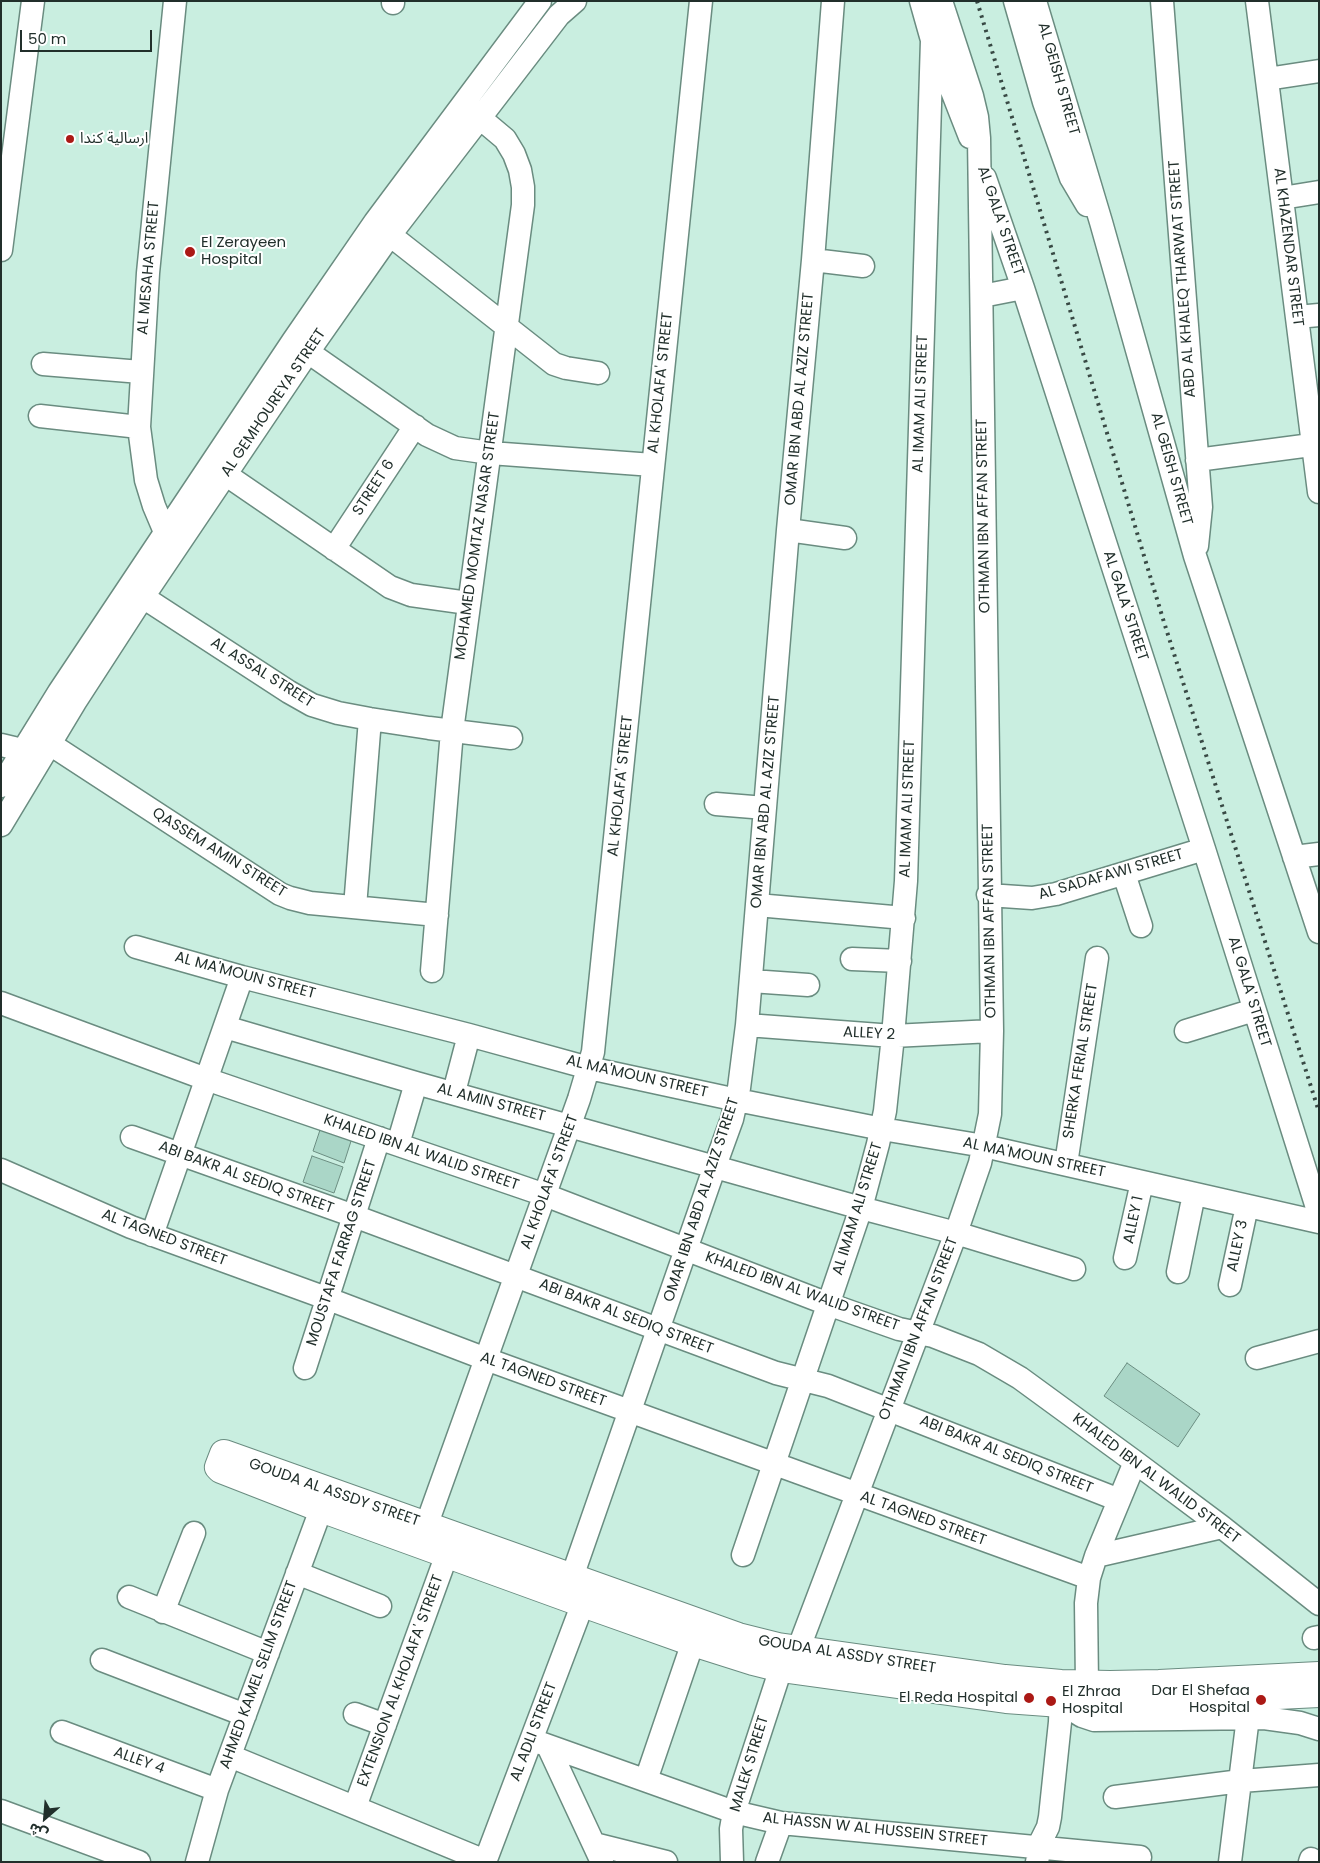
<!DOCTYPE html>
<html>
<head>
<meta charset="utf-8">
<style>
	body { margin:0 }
	#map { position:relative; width:1320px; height:1863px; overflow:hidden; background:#c9eee0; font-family:Poppins,"Noto Sans Arabic",sans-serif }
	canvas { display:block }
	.frame { position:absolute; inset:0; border:2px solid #212f2b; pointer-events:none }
	.north { position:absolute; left:20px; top:1793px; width:50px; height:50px; -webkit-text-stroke:4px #fff; paint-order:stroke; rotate:207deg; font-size:14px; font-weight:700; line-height:20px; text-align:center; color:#212f2b }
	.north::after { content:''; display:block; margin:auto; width:18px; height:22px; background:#212f2b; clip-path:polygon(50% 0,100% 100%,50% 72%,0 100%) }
	.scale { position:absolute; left:20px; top:30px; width:132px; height:22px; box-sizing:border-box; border:2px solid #212f2b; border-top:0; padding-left:6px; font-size:15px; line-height:18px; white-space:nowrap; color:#212f2b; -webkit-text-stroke:4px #fff; paint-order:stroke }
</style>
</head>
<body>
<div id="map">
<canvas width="1320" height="1863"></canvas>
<div class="frame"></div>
<div class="north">ش</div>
<div class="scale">50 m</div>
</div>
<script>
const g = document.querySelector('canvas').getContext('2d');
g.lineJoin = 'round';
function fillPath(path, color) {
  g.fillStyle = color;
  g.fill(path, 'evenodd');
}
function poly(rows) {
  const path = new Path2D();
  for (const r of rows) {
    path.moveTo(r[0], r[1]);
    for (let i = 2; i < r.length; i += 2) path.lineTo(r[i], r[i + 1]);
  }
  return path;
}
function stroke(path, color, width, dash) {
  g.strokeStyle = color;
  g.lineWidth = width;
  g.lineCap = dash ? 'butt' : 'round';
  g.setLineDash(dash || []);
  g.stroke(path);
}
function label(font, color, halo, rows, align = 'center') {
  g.font = font + ' Poppins,"Noto Sans Arabic",sans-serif';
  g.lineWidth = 4;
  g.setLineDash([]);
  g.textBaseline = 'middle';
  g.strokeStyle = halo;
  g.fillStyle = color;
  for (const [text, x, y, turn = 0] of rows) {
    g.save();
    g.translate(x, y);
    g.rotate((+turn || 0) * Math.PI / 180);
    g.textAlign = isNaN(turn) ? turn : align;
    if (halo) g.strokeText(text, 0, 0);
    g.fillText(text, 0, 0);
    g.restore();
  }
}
const building = poly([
	[321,1127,352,1138,344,1163,313,1151,321,1127],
	[312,1156,343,1167,334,1193,303,1182,312,1156],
	[1127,1363,1200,1414,1178,1447,1104,1396,1127,1363]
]);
fillPath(building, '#aad6c7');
stroke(building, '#6b8d81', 1);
const minor = poly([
	[921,1,932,40,970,137],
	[1015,1,1044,102,1071,178,1087,205],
	[1035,1,1101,222,1195,556,1319,932],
	[1162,1,1201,507,1197,546],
	[1257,1,1319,492],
	[393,3,393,1],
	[1267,79,1319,71],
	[985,178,1023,288,1204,849,1319,1214],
	[1282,198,1319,192],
	[390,235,554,364,566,368,598,373],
	[1,250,33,1],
	[813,260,863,266],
	[982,296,1023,288],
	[1297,317,1319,315],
	[308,352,427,435,455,448,490,453,653,465],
	[43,364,141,372],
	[40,416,139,427],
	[1197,460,1319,444],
	[225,474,390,587,411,595,468,603],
	[788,530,845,538],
	[173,538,165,532,154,506,146,480,139,427,148,273,175,1],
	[334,549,415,426],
	[143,597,289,692,312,705,338,713,370,719,429,728,511,738],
	[50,744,280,894,290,898,310,903,437,915],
	[1,745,22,750],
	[1,786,59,692,293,341,375,222,540,1],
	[716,804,765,808],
	[1,825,75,702,143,597,308,352,390,235,559,15,575,1],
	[1294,857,1319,854],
	[1124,874,1141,926],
	[988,895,1032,898,1056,894,1204,849],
	[757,905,904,918],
	[355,907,370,719],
	[136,947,242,977,469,1035,589,1068,737,1100,882,1129,984,1146,1319,1222],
	[852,959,900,961],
	[432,971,452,731,523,205,523,187,520,170,514,154,505,139,480,118],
	[751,981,808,985],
	[1,1003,206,1079,545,1195,828,1304,899,1329,933,1336,979,1354,1020,1378,1135,1462,1222,1527,1319,1604],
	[747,1025,893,1036,992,1031],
	[225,1027,416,1083,861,1208,956,1233,1074,1269],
	[1186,1031,1254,1010],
	[454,1092,469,1035],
	[132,1137,354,1216,776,1373,828,1386,1119,1500],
	[398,1144,416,1083],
	[1066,1164,1097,958],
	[1,1170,131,1227,326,1298,486,1359,1089,1578],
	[152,1235,242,977],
	[1125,1258,1142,1182],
	[1178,1272,1194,1194],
	[1230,1285,1247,1206],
	[1257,1358,1319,1341],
	[305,1368,379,1138],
	[420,1543,579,1099,593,1052,701,1],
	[743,1555,861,1208,878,1144,885,1111,893,1036,906,881,932,40],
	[1096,1556,1222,1527],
	[297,1573,380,1606],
	[572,1577,715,1166,732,1119,739,1088,747,1025,788,530,813,260,833,1],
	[129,1597,268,1653],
	[163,1612,194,1533],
	[1314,1638,1319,1637],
	[798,1650,956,1233,980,1163,990,1114,992,1031,979,138,977,117,972,96,941,1],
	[102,1660,245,1715],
	[1087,1685,1086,1603,1089,1578,1096,1556,1135,1462],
	[1061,1703,1082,1716,1094,1720,1264,1718,1300,1723,1319,1729],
	[355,1714,385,1725],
	[62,1732,217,1790],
	[532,1740,734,1812,781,1823,1140,1857],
	[548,1746,602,1862],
	[230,1756,485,1861],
	[646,1780,693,1642],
	[1115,1797,1241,1781,1319,1775],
	[355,1807,447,1554],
	[1,1811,139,1862],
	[594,1844,666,1862],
	[197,1862,217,1790,327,1493],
	[485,1862,583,1603],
	[732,1862,731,1829,734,1812,781,1668],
	[767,1862,781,1823],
	[1037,1862,1041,1841,1048,1827,1050,1817,1060,1722,1061,1693],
	[1230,1862,1248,1717],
	[1310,1862,1311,1859]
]);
const major = poly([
	[1319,1676,1159,1684,1110,1685,1061,1684,1005,1679,778,1647,738,1637,224,1454,219,1467,221,1469,321,1508,583,1603,693,1642,753,1661,781,1668,1006,1699,1061,1703,1111,1703,1319,1693]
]);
stroke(minor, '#6a8c80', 25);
stroke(major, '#6a8c80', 30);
stroke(minor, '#fff', 22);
stroke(major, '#fff', 28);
stroke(poly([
	[977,1,1163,619,1319,1112]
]), '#384944', 4, [2.5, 5]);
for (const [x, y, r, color] of [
	[70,139,5,"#ab1915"],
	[190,252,6,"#ab1915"],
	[1029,1698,6,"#ab1915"],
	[1261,1700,6,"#ab1915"],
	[1051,1701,6,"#ab1915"]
]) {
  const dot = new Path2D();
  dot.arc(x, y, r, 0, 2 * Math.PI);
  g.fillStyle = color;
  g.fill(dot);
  stroke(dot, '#fff', 2);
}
label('15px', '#212f2b', '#fff', [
	["AL GEISH STREET",1058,79,74],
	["AL GALA' STREET",1000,221,71],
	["AL KHAZENDAR STREET",1288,247,83],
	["AL MESAHA STREET",149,268,-85],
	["ABD AL KHALEQ THARWAT STREET",1183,279,-94],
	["AL KHOLAFA' STREET",661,383,-84],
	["OMAR IBN ABD AL AZIZ STREET",800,399,-85],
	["AL GEMHOUREYA STREET",274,403,-56],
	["AL IMAM ALI STREET",921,404,-88],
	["AL GEISH STREET",1171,469,74],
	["STREET 6",374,488,-57],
	["OTHMAN IBN AFFAN STREET",984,516,-91],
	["MOHAMED MOMTAZ NASAR STREET",478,536,-82],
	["AL GALA' STREET",1125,606,72],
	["AL ASSAL STREET",262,673,32],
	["AL KHOLAFA' STREET",621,786,-84],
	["OMAR IBN ABD AL AZIZ STREET",766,802,-85],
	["AL IMAM ALI STREET",908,809,-88],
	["QASSEM AMIN STREET",219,853,32],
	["AL SADAFAWI STREET",1111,875,-16],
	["OTHMAN IBN AFFAN STREET",990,921,-91],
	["AL MA'MOUN STREET",245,976,15],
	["AL GALA' STREET",1249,992,73],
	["ALLEY 2",869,1034,3],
	["SHERKA FERIAL STREET",1081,1061,-81],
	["AL MA'MOUN STREET",637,1077,13],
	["AL AMIN STREET",491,1103,15],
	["KHALED IBN AL WALID STREET",421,1153,19],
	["AL MA'MOUN STREET",1034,1158,12],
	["ABI BAKR AL SEDIQ STREET",246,1178,20],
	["AL KHOLAFA' STREET",550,1182,-70],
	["OMAR IBN ABD AL AZIZ STREET",702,1200,-72],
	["AL IMAM ALI STREET",858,1209,-73],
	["ALLEY 1",1134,1220,-78],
	["AL TAGNED STREET",164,1238,21],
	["ALLEY 3",1238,1246,-78],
	["MOUSTAFA FARRAG STREET",342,1253,-72],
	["KHALED IBN AL WALID STREET",802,1292,20],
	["ABI BAKR AL SEDIQ STREET",626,1317,21],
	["OTHMAN IBN AFFAN STREET",919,1329,-69],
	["AL TAGNED STREET",543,1380,20],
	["ABI BAKR AL SEDIQ STREET",1006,1455,22],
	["KHALED IBN AL WALID STREET",1156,1479,37],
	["GOUDA AL ASSDY STREET",334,1493,19],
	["AL TAGNED STREET",923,1519,20],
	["GOUDA AL ASSDY STREET",847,1655,9],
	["AHMED KAMEL SELIM STREET",259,1675,-70],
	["EXTENSION AL KHOLAFA' STREET",401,1681,-70],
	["AL ADLI STREET",534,1732,-69],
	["ALLEY 4",139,1761,20],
	["MALEK STREET",750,1764,-73],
	["AL HASSN W AL HUSSEIN STREET",875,1830,6]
]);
label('15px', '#212f2b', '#fff', [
	["ارسالية كندا",80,139],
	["El Zerayeen",201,243],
	["Hospital",201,260],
	["Dar El Shefaa",1250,1691,"right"],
	["Hospital",1250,1708,"right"],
	["El Zhraa",1062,1692],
	["Hospital",1062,1709],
	["El Reda Hospital",1018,1698,"right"]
], 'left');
</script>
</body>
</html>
